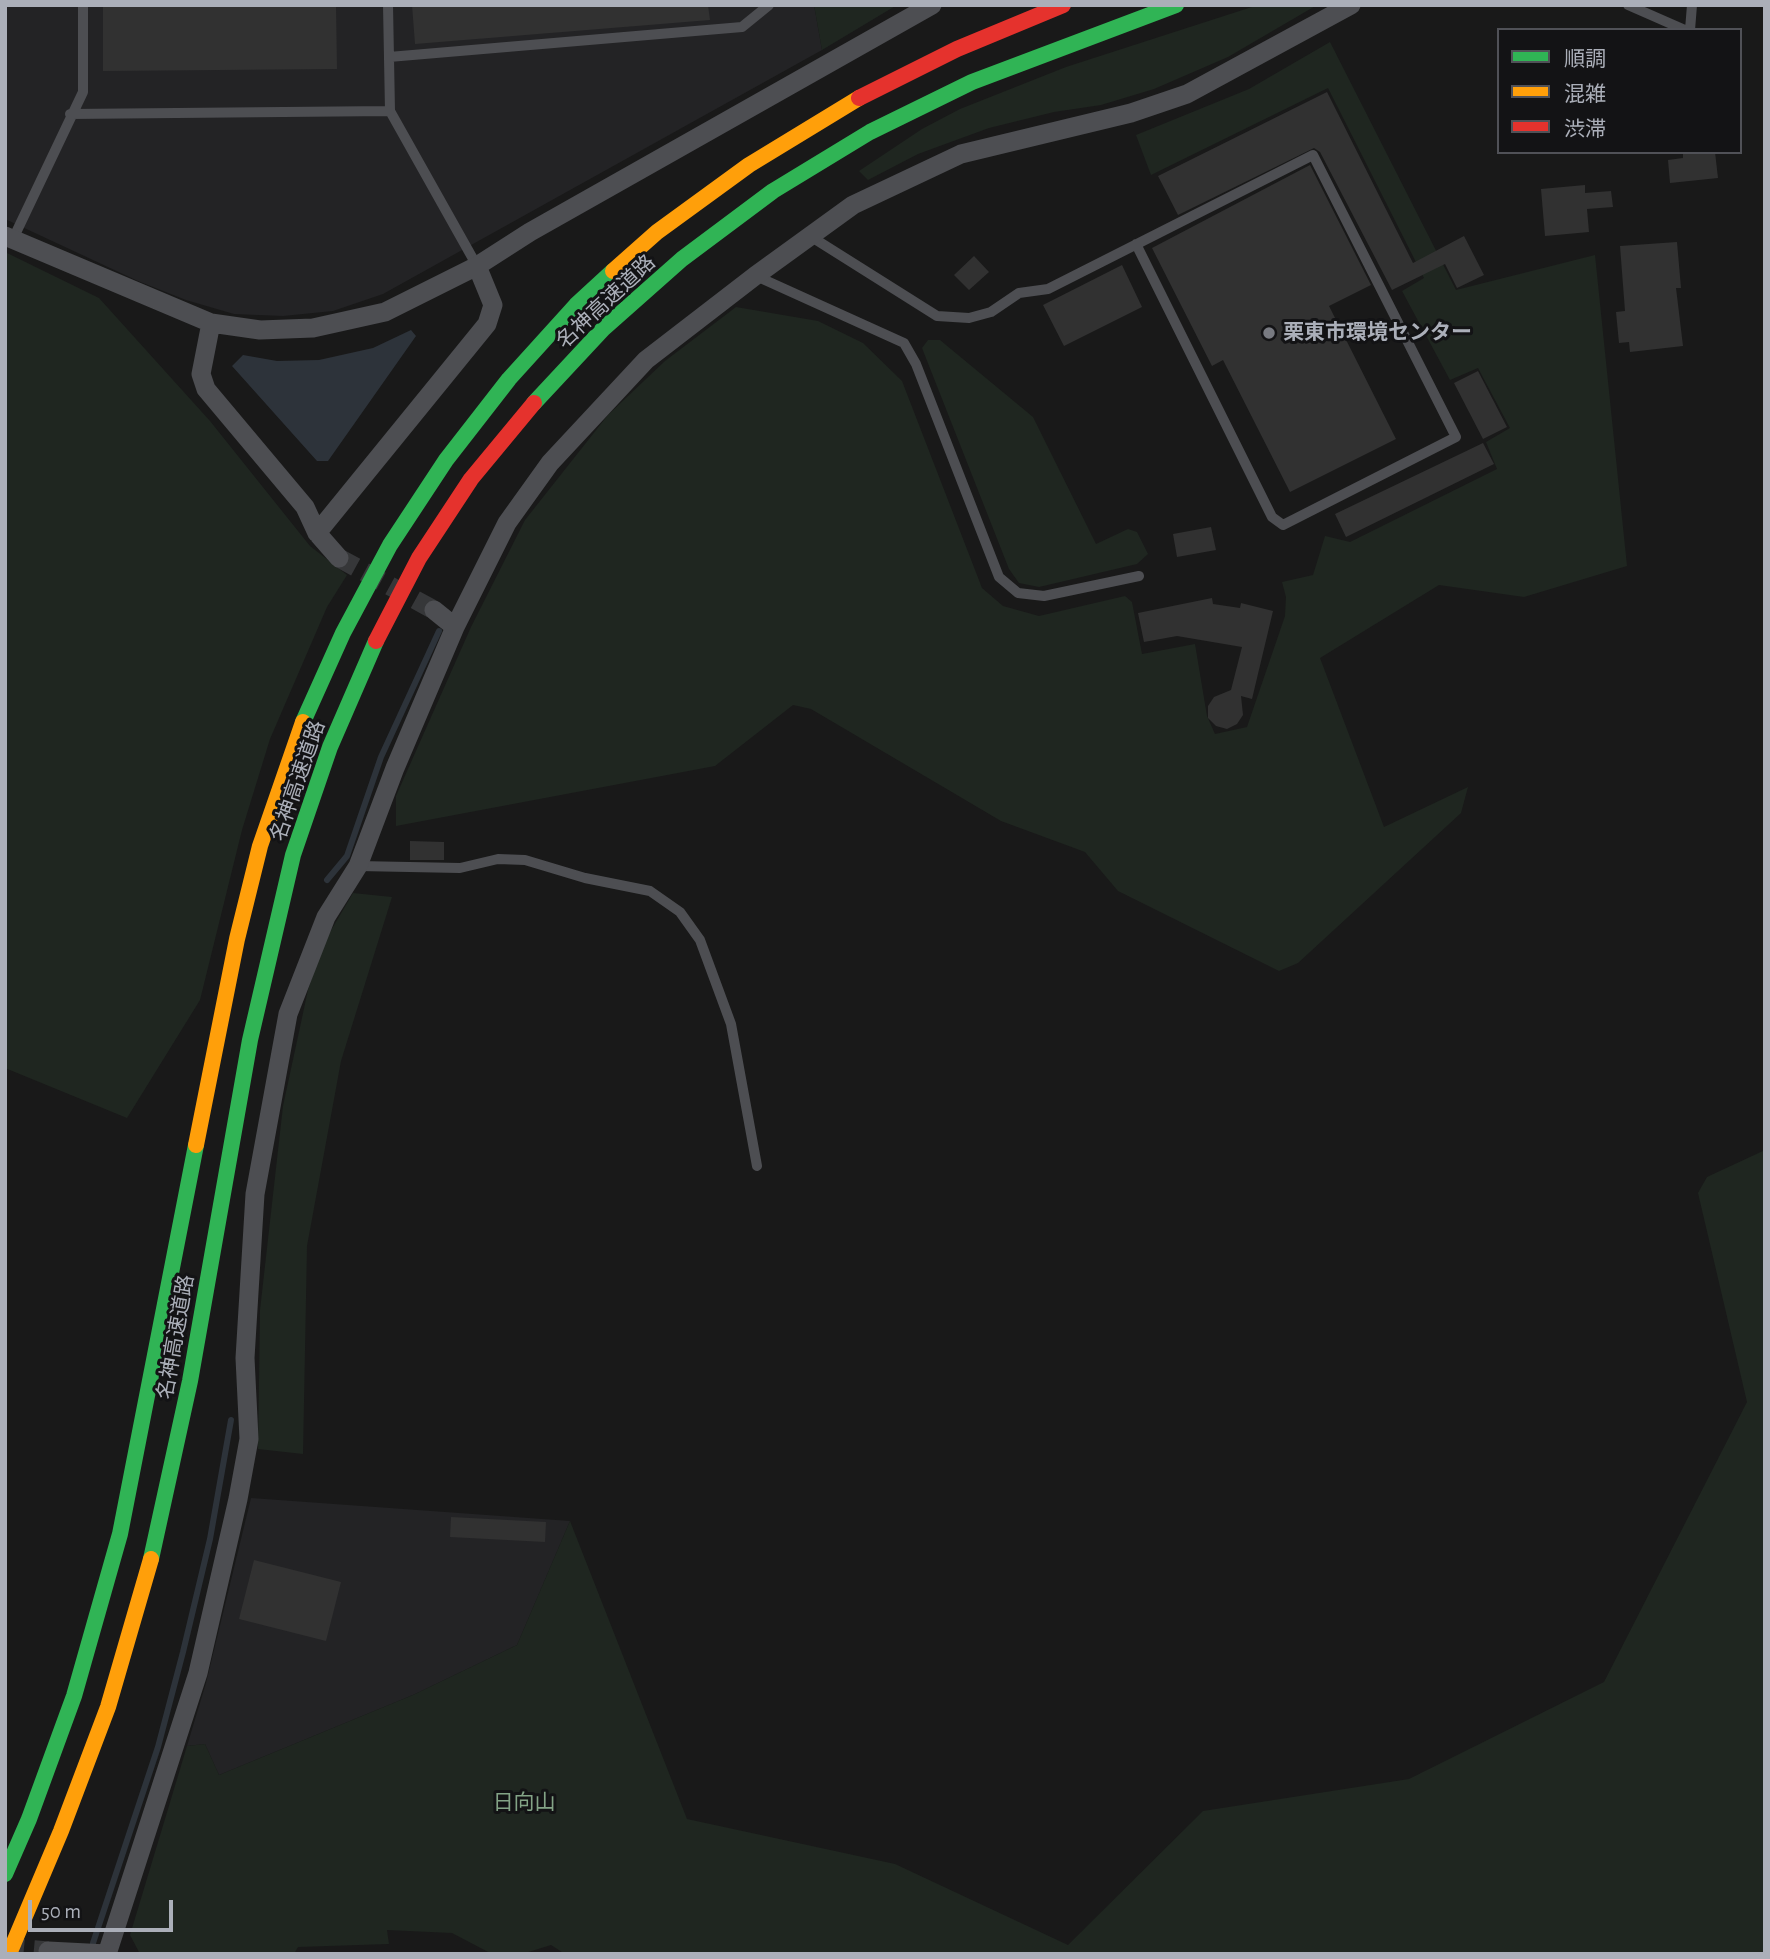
<!DOCTYPE html>
<html>
<head>
<meta charset="utf-8">
<style>
	body { margin:0 }
	#map { position:relative; width:1770px; height:1959px; overflow:hidden; background:#191919; font-family:"Alegreya Sans","Noto Sans JP",sans-serif }
	canvas { display:block }
	.frame { position:absolute; inset:0; border:7px solid #abafb9; pointer-events:none }
	.legend { position:absolute; left:1497px; top:28px; width:245px; height:126px; box-sizing:border-box; background:#131315; border:2px solid #505157; margin:0; padding:9px 12px; list-style:none; font-size:21px; color:#abafb9 }
	.legend li { display:flex; align-items:center; gap:14px; height:35px }
	.legend b { width:35px; border:2px solid #505157 }
	.scale { position:absolute; left:28px; top:1900px; width:145px; height:32px; box-sizing:border-box; border:4px solid #abafb9; border-top:0; padding-left:9px; font-size:21px; line-height:24px; white-space:nowrap; color:#abafb9; -webkit-text-stroke:5px #131315; paint-order:stroke }
</style>
</head>
<body>
<div id="map">
<canvas width="1770" height="1959"></canvas>
<div class="frame"></div>
<ul class="legend">
<li><b style="height:9px;background:#30b455"></b>順調</li>
<li><b style="height:9px;background:#ff9f0a"></b>混雑</li>
<li><b style="height:9px;background:#e5322d"></b>渋滞</li>
</ul>
<div class="scale">50 m</div>
</div>
<script>
const g = document.querySelector('canvas').getContext('2d');
g.lineJoin = 'round';
function fillPath(path, color) {
  g.fillStyle = color;
  g.fill(path, 'evenodd');
}
function poly(rows) {
  const path = new Path2D();
  for (const r of rows) {
    path.moveTo(r[0], r[1]);
    for (let i = 2; i < r.length; i += 2) path.lineTo(r[i], r[i + 1]);
  }
  return path;
}
function stroke(path, color, width, dash) {
  g.strokeStyle = color;
  g.lineWidth = width;
  g.lineCap = dash ? 'butt' : 'round';
  g.setLineDash(dash || []);
  g.stroke(path);
}
function label(font, color, halo, rows, align = 'center') {
  g.font = font + ' "Alegreya Sans","Noto Sans JP",sans-serif';
  g.lineWidth = 6;
  g.setLineDash([]);
  g.textBaseline = 'middle';
  g.strokeStyle = halo;
  g.fillStyle = color;
  for (const [text, x, y, turn = 0] of rows) {
    g.save();
    g.translate(x, y);
    g.rotate((+turn || 0) * Math.PI / 180);
    g.textAlign = isNaN(turn) ? turn : align;
    if (halo) g.strokeText(text, 0, 0);
    g.fillText(text, 0, 0);
    g.restore();
  }
}
fillPath(poly([
	[5,5,814,5,822,50,383,294,333,311,283,316,234,314,186,300,138,281,5,219],
	[251,1498,570,1521,517,1645,413,1695,219,1775,205,1744,187,1746,206,1683]
]), '#232325');
fillPath(poly([
	[814,5,897,5,822,50],
	[1258,5,1317,5,1228,57,1154,89,1101,105,1054,112,989,128,918,154,868,180,859,171,922,129,960,109,1066,67],
	[1330,42,1456,290,1595,255,1627,566,1524,597,1439,585,1320,658,1384,827,1468,787,1461,813,1298,963,1279,971,1118,891,1085,852,1001,821,811,709,793,705,715,766,396,826,396,796,471,627,525,520,608,415,665,361,736,307,818,321,863,343,902,381,982,588,1003,606,1039,616,1125,596,1132,602,1142,654,1195,644,1207,716,1215,734,1247,727,1285,616,1286,597,1282,582,1313,575,1325,536,1350,542,1497,469,1486,442,1510,428,1478,368,1450,380,1402,291,1424,278,1328,88,1151,175,1136,135,1249,89],
	[5,252,99,298,210,421,310,546,347,575,327,607,270,739,242,830,200,1000,127,1118,5,1068],
	[928,340,940,340,1033,417,1096,544,1128,529,1137,532,1148,554,1137,564,1039,587,1019,583,1009,569,922,348],
	[353,893,392,897,341,1061,307,1246,303,1454,258,1449,260,1310,283,1106,308,990,323,944],
	[1765,1150,1765,1954,565,1954,551,1945,522,1954,492,1954,452,1933,387,1930,389,1944,298,1947,294,1954,140,1954,130,1935,187,1746,205,1744,219,1775,413,1695,517,1645,570,1521,687,1819,895,1864,1068,1945,1203,1811,1409,1779,1604,1682,1747,1402,1698,1193,1707,1177]
]), '#1f2620');
fillPath(poly([
	[411,330,416,336,328,461,317,461,232,366,243,355,277,361,319,360,373,348]
]), '#2d333a');
stroke(poly([
	[327,880,347,856,381,757,439,631],
	[93,1943,158,1747,183,1652,210,1539,231,1420]
]), '#2d333a', 6);
fillPath(poly([
	[103,5,336,5,337,69,103,71],
	[412,5,708,5,710,20,415,44],
	[1327,92,1413,263,1464,236,1484,275,1457,288,1445,264,1392,290,1320,152,1314,148,1178,215,1158,176],
	[1683,152,1715,152,1718,178,1670,183,1668,160,1683,158],
	[1310,165,1371,285,1329,306,1396,439,1290,492,1223,360,1212,366,1152,248],
	[1585,185,1585,193,1611,191,1613,207,1587,209,1589,232,1545,236,1541,189],
	[1677,242,1681,288,1676,288,1683,346,1630,352,1629,342,1619,343,1616,312,1625,311,1620,246],
	[974,256,989,272,969,290,954,275],
	[1122,265,1142,307,1064,346,1043,305],
	[1478,371,1507,427,1483,439,1454,383],
	[1483,443,1494,464,1346,537,1335,514],
	[1211,527,1216,550,1177,557,1173,534],
	[1212,598,1213,604,1240,608,1241,603,1273,611,1252,699,1241,696,1243,715,1237,724,1227,729,1216,726,1208,718,1208,706,1214,697,1231,690,1242,647,1177,636,1144,642,1138,613],
	[410,841,444,842,444,860,410,860],
	[451,1517,546,1522,545,1542,450,1537],
	[254,1560,341,1582,326,1641,239,1619]
]), '#313131');
stroke(poly([
	[339,558,434,610],
	[5,1947,48,1951]
]), '#363739', 19, [19, 10]);
stroke(poly([
	[388,5,390,111,477,266],
	[1628,5,1685,30],
	[1690,30,1692,5],
	[389,57,742,27,769,5],
	[70,114,390,111],
	[810,236,937,316,969,318,991,312,1019,293,1048,289,1313,155,1456,437,1283,525,1272,517,1136,244],
	[13,239,83,92,83,5],
	[756,276,904,343,916,364,999,577,1018,593,1044,596,1139,576],
	[358,866,460,868,498,859,525,860,585,878,650,891,680,912,700,940,731,1024,757,1166]
]), '#4d4e52', 10);
stroke(poly([
	[5,236,211,323,260,330,313,328,385,312,477,266,530,232,932,5],
	[211,323,201,374,206,389,305,507,317,533],
	[339,558,317,533,487,324,493,305,477,266],
	[434,610,455,627],
	[48,1951,107,1954],
	[107,1954,198,1673,238,1499,249,1439,245,1358,255,1194,288,1014,326,917,358,866,395,768,455,627,507,523,550,463,646,360,755,276,853,205,961,154,1131,113,1187,94,1351,5]
]), '#4d4e52', 19);
stroke(poly([
	[534,403,603,329,682,259,773,191,870,132,972,82,1176,5],
	[303,722,343,633,390,545,446,460,509,379,576,305,613,271],
	[151,1559,190,1381,250,1040,293,855,330,747,376,641],
	[5,1874,29,1819,74,1696,120,1534,196,1145]
]), '#30b455', 16);
stroke(poly([
	[613,271,657,232,749,165,859,98],
	[196,1145,237,939,260,846,303,722],
	[9,1954,61,1831,108,1707,151,1559]
]), '#ff9f0a', 16);
stroke(poly([
	[859,98,957,49,1063,5],
	[376,641,419,558,471,479,534,403]
]), '#e5322d', 16);
for (const [x, y, r, color] of [
	[1269,333,7,"#787a81"]
]) {
  const dot = new Path2D();
  dot.arc(x, y, r, 0, 2 * Math.PI);
  g.fillStyle = color;
  g.fill(dot);
  stroke(dot, '#131315', 2.5);
}
label('21px', '#abafb9', '#131315', [
	["名神高速道路",606,302,-43],
	["名神高速道路",298,781,-71],
	["名神高速道路",176,1337,-80]
]);
label('bold 21px', '#abafb9', '#131315', [
	["栗東市環境センター",1283,333]
], 'left');
label('21px', '#83a386', '#131315', [
	["日向山",524,1803]
]);
</script>
</body>
</html>
